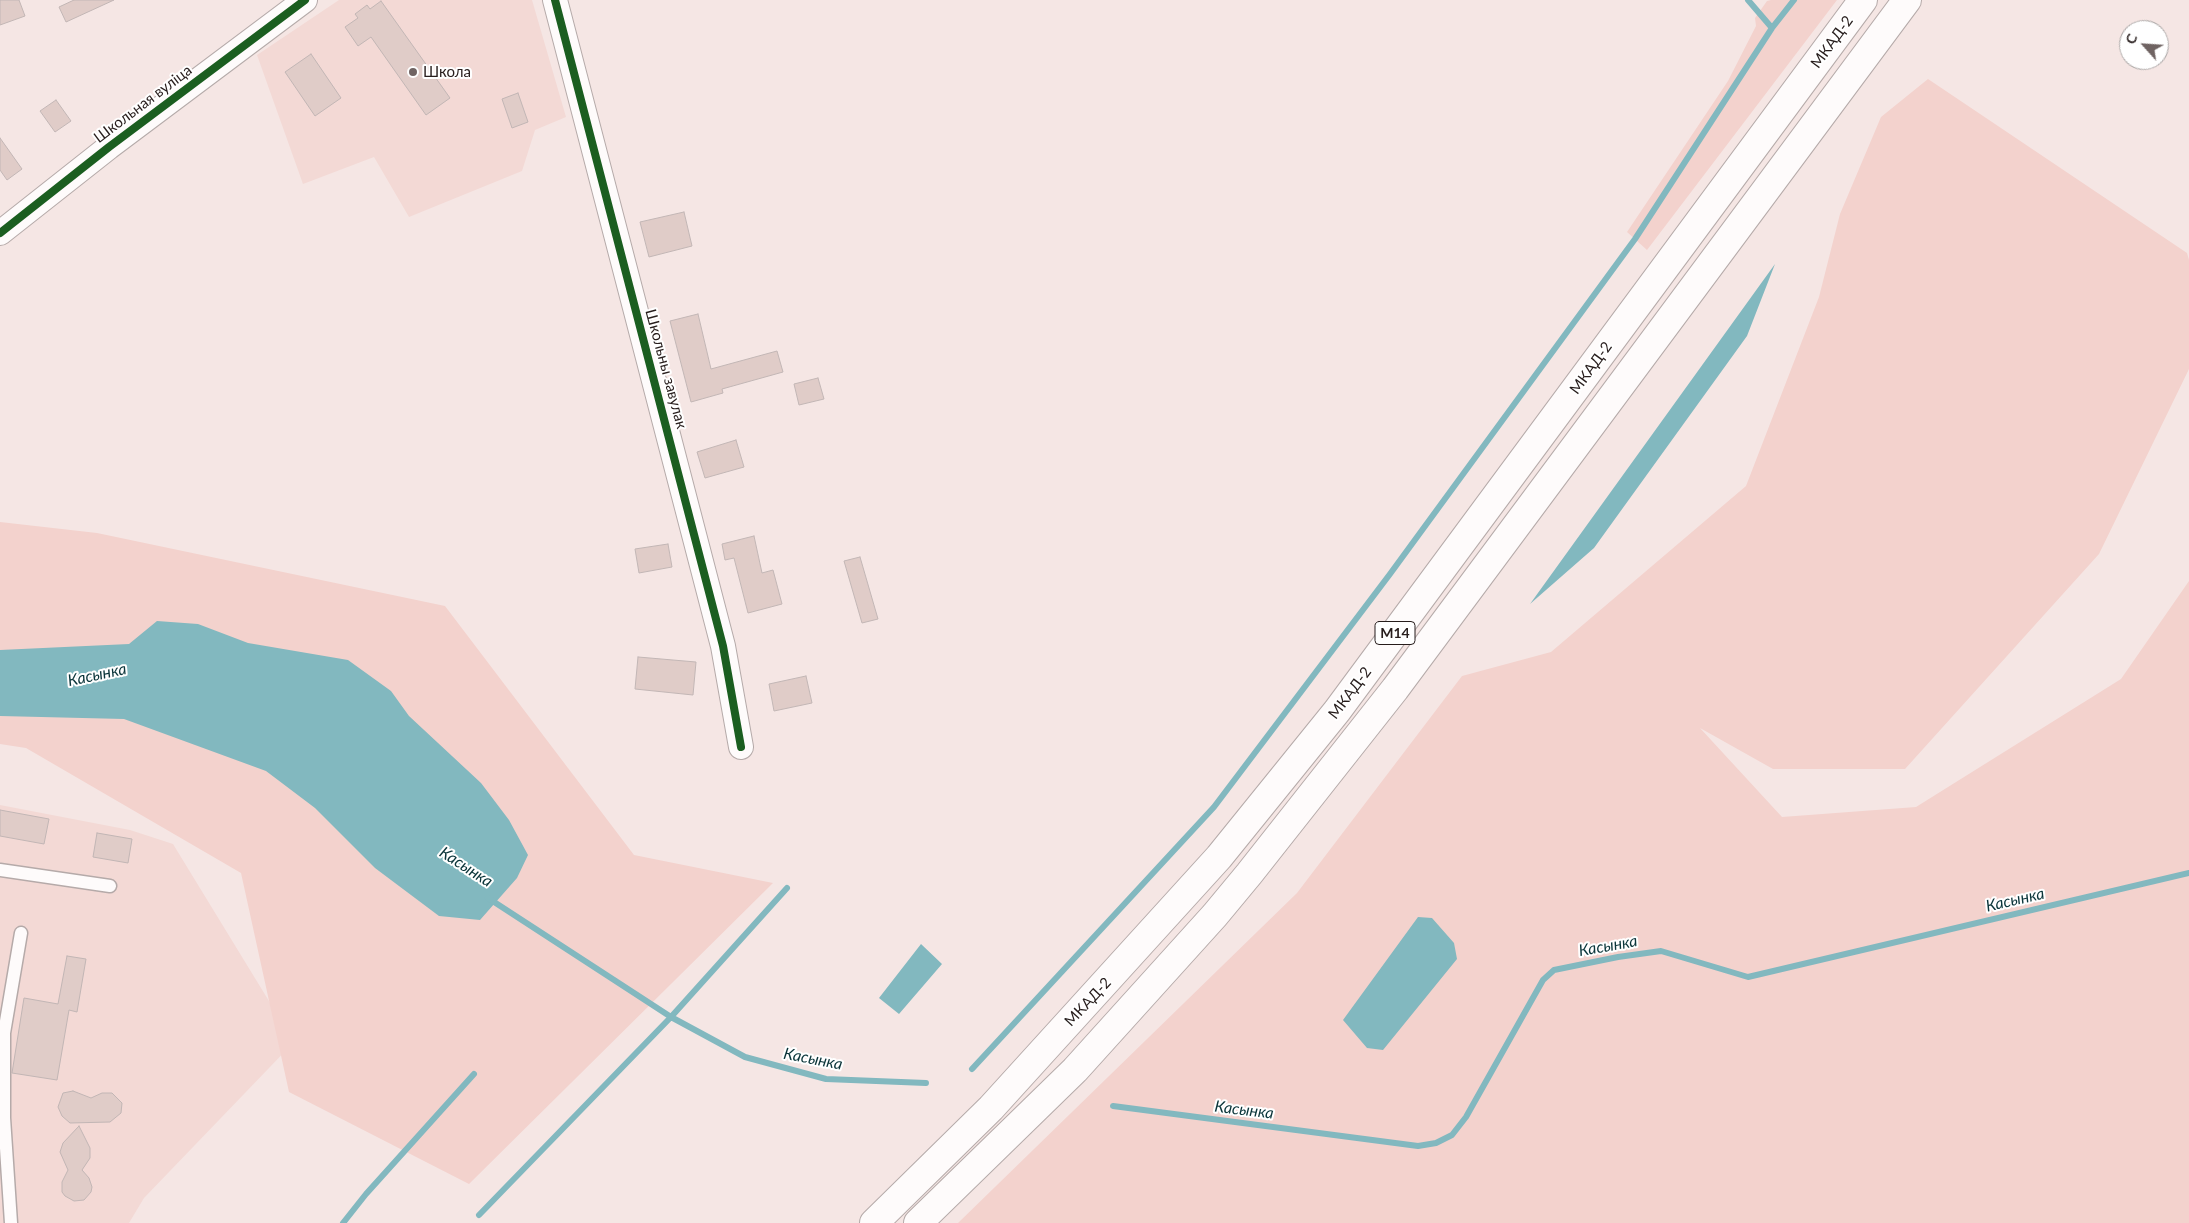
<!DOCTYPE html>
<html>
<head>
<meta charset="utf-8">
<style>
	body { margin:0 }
	#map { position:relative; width:2189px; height:1223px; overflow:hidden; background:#f5e6e4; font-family:Lato,sans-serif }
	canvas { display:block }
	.north { position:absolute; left:2119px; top:20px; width:50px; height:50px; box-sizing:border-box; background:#fff; border:1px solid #a9a5a4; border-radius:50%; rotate:296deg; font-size:14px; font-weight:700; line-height:20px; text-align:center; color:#271d1c }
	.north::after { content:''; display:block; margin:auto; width:18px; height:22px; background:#6f6362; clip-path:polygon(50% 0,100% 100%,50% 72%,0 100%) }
</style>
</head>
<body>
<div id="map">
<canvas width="2189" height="1223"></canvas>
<div class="north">С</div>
</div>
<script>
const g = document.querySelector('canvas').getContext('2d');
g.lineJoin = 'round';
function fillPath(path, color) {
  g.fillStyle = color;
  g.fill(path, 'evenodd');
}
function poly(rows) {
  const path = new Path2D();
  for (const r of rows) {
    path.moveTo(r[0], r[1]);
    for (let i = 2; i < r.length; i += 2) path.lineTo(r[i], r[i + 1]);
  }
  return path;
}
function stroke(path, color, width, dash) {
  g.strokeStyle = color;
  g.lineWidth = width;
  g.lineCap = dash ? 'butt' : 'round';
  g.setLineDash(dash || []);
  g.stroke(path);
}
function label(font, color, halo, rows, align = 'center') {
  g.font = font + ' Lato,sans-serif';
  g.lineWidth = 4;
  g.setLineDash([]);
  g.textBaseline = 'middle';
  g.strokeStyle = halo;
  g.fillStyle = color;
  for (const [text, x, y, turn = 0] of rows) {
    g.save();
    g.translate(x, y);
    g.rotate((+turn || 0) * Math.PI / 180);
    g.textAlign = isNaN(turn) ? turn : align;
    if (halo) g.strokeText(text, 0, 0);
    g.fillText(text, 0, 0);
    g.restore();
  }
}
fillPath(poly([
	[339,0,532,0,566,117,535,130,522,171,409,217,374,157,303,184,257,55],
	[0,805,130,830,173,844,294,1042,144,1198,129,1223,0,1223]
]), '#f3d9d5');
fillPath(poly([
	[1771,0,1837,0,1647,250,1627,232,1728,81,1756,26,1755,18,1767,1],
	[1928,79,2187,253,2189,260,2189,369,2099,554,1905,769,1773,769,1700,728,1782,817,1916,807,2121,679,2189,581,2189,1223,958,1223,1297,893,1462,676,1551,652,1746,486,1819,297,1840,214,1881,117],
	[0,522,97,533,445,606,634,855,773,883,469,1184,289,1092,241,873,26,748,0,744]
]), '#f3d2cd');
fillPath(poly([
	[1775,264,1747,336,1594,548,1530,604],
	[157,621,198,624,248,643,348,660,391,691,409,716,481,783,509,820,528,855,517,878,480,920,439,916,375,868,315,808,266,771,124,719,0,716,0,650,129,644],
	[1418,917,1432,918,1454,943,1457,959,1383,1050,1367,1048,1343,1020],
	[921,944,942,964,899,1014,879,998]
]), '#82b8bf');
stroke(poly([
	[1748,0,1772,28],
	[488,898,671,1017,745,1057,826,1079,926,1083],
	[972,1069,1214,807,1390,574,1635,239,1772,28,1794,0],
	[1113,1106,1418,1146,1436,1143,1452,1135,1466,1117,1543,980,1554,970,1618,957,1661,951,1748,977,2189,873],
	[479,1215,671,1017,787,888],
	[343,1223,366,1194,474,1074]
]), '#82b8bf', 6);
const building = poly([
	[0,0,19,0,25,16,0,25,0,0],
	[74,0,114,0,66,22,59,7,74,0],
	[381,1,450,98,426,115,371,37,358,46,345,27,358,18,355,14,367,5,370,9,381,1],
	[311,54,341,98,315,116,285,72,311,54],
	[518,93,528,122,512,128,502,99,518,93],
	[56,100,71,121,55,132,40,111,56,100],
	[0,138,22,169,7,180,0,170,0,138],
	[684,212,692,246,649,257,640,222,684,212],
	[698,314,711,369,777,351,783,372,722,389,723,393,691,402,670,321,698,314],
	[818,378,824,399,799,405,794,384,818,378],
	[736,440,744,467,705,478,697,452,736,440],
	[754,536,762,573,773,570,782,604,748,613,734,558,725,560,722,544,754,536],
	[668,544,672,567,639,573,635,549,668,544],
	[860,557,878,619,862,623,844,561,860,557],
	[638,657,696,662,693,695,635,689,638,657],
	[806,676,812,703,774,711,769,684,806,676],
	[0,810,49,819,44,844,0,836,0,810],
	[97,833,132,839,128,863,93,857,97,833],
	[67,956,86,959,77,1012,69,1010,57,1080,12,1073,24,998,58,1004,67,956],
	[73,1091,91,1098,102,1093,112,1093,122,1103,121,1113,110,1122,70,1123,62,1116,58,1107,63,1093,73,1091],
	[79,1126,90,1148,90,1158,82,1170,89,1178,92,1187,91,1192,84,1200,74,1201,65,1196,62,1192,62,1182,68,1170,60,1152,63,1143,79,1126]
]);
fillPath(building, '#e0ccc8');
stroke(building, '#c2b6b5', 1);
const service = poly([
	[0,870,110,886],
	[11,1223,4,1118,4,1033,21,933]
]);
const minor = poly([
	[555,0,723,646,741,747],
	[0,233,109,147,305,0]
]);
const trunk = poly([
	[874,1223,991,1108,1219,857,1337,711,1863,0],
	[918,1223,1075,1070,1215,915,1249,874,1395,689,1907,0]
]);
stroke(service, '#b5aaa9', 15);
stroke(minor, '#b5aaa9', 26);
stroke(trunk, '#b5aaa9', 30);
stroke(service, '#fefbfb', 12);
stroke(minor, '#fefbfb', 24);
stroke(trunk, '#fefbfb', 28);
stroke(poly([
	[555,0,723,646,741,747],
	[0,233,109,147,305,0]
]), '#1b5e20', 8);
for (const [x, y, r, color] of [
	[413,72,5,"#6f6362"]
]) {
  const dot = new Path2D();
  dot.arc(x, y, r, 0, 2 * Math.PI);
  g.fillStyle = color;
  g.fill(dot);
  stroke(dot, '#fff', 2);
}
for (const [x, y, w] of [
	[1395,633,40]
]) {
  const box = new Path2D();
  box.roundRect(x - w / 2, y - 11.5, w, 23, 4);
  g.fillStyle = '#fff';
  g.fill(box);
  stroke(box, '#271d1c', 1);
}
label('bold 14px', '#271d1c', null, [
	["М14",1395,633]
]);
label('15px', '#271d1c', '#fff', [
	["МКАД-2",1832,42,-54],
	["Школьная вуліца",143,104,-37],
	["МКАД-2",1591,368,-54],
	["Школьны завулак",666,369,75],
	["МКАД-2",1350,693,-53],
	["МКАД-2",1088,1002,-47]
]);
label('15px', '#271d1c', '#fff', [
	["Школа",423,72]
], 'left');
label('italic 16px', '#0a3439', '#fff', [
	["Касынка",97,675,-12],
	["Касынка",466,867,33],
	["Касынка",2015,900,-13],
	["Касынка",1608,946,-10],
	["Касынка",813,1059,11],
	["Касынка",1244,1110,7]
]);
</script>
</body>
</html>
